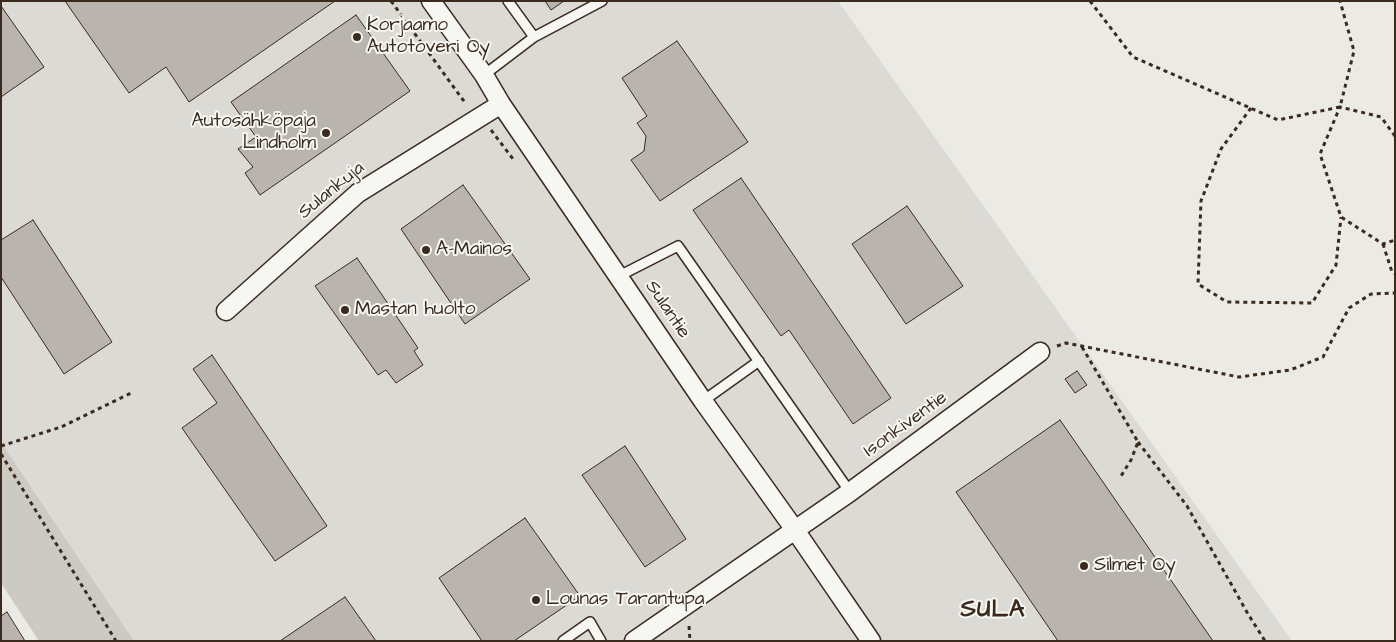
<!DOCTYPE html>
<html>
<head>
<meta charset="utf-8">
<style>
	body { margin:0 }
	#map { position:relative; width:1396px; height:642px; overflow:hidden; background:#ebeae5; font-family:"Architects Daughter",sans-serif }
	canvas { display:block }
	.frame { position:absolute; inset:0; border:2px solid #3b2a1e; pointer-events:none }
</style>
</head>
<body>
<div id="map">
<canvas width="1396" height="642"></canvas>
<div class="frame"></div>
</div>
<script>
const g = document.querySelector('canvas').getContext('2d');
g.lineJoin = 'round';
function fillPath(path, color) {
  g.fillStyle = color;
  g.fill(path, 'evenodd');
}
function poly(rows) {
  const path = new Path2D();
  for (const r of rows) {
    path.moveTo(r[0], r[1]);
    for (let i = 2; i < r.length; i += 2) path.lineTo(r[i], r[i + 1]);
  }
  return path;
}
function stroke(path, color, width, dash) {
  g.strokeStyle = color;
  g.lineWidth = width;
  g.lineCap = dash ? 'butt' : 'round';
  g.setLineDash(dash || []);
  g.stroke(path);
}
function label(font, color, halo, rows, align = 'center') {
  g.font = font + ' "Architects Daughter",sans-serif';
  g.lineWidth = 4;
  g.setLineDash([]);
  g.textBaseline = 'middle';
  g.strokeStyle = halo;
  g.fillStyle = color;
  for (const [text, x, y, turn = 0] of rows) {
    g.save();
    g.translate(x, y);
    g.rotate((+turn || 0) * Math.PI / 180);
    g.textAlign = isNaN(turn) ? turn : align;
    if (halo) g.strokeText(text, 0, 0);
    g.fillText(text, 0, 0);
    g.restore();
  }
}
fillPath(poly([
	[1,1,838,1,1292,641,134,641,1,442]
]), '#dcdad4');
fillPath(poly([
	[1,442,134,641,39,641,1,583]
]), '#cdcac4');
const building = poly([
	[65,1,335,1,189,102,166,67,129,93,65,1],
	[545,1,564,1,551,10,545,1],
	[1,6,44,67,1,97,1,6],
	[356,15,410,91,260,195,245,173,253,167,238,149,256,137,231,102,356,15],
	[677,41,748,142,660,201,631,160,644,151,646,136,637,123,647,116,622,78,677,41],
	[741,178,891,398,853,424,789,330,781,336,693,210,741,178],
	[463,185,530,279,465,324,401,229,463,185],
	[907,206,963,286,906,324,852,244,907,206],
	[33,220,112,342,64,374,1,277,1,240,33,220],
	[357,258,418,348,414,351,423,365,396,383,386,370,378,375,315,286,357,258],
	[212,355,327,526,275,561,182,428,217,403,193,369,212,355],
	[1077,371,1087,385,1075,393,1065,379,1077,371],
	[1060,420,1213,641,1058,641,956,492,1060,420],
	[625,446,686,539,645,567,582,475,625,446],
	[525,518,580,596,514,641,482,641,439,578,525,518],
	[345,597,376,641,280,641,345,597],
	[7,612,25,641,1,641,1,616,7,612]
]);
fillPath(building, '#bab4ae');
stroke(building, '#3b2a1e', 1);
const lane = poly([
	[534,37,602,1],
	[484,75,534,37,508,1],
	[619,276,678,246,850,492],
	[703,401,759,361],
	[563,641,590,622,601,641]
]);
const street = poly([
	[431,1,484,75,501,104,703,401,795,530,871,641],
	[226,311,358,193,501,104],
	[634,641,850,492,1040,352]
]);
stroke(lane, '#3b2a1e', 12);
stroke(street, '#3b2a1e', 21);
stroke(poly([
	[391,1,466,104],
	[1090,1,1133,57,1278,120,1340,107,1354,51,1340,1],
	[1251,108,1221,149,1201,201,1198,284,1227,302,1312,303,1336,265,1341,217],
	[491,130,513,159],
	[1395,136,1381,117,1340,107,1320,154,1341,217,1383,244,1395,240],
	[1383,244,1392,272,1395,274],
	[1057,346,1066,343,1239,377,1290,370,1323,357,1349,308,1371,294,1395,293],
	[1082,347,1138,442,1131,460,1121,476],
	[1138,442,1187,506,1248,614,1265,641],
	[1,446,61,427,131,393],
	[1,454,116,641],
	[689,626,690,641]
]), '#3b2a1e', 3, [4, 4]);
stroke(lane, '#f6f6f2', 9);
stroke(street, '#f6f6f2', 18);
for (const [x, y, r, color] of [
	[357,37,5,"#3b2a1e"],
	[326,133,5,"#3b2a1e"],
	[426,250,5,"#3b2a1e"],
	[345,310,5,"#3b2a1e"],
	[1084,566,5,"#3b2a1e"],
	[536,600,5,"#3b2a1e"]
]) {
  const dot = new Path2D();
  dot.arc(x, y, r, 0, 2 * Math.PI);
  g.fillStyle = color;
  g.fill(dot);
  stroke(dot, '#f6f6f2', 2);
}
label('19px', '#3b2a1e', '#f6f6f2', [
	["Korjaamo",367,26],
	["Autotoveri Oy",367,48],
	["Autosähköpaja",316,122,"right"],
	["Lindholm",316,144,"right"],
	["A-Mainos",436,250],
	["Mastan huolto",355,310],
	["Silmet Oy",1094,566],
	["Lounas Tarantupa",546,600]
], 'left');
label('19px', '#3b2a1e', '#f6f6f2', [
	["Sulankuja",332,191,-39],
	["Sulantie",667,310,56],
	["Isonkiventie",906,425,-36]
]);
g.letterSpacing = '1px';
label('bold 24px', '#3b2a1e', '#f6f6f2', [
	["SULA",993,611]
]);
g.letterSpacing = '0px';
</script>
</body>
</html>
